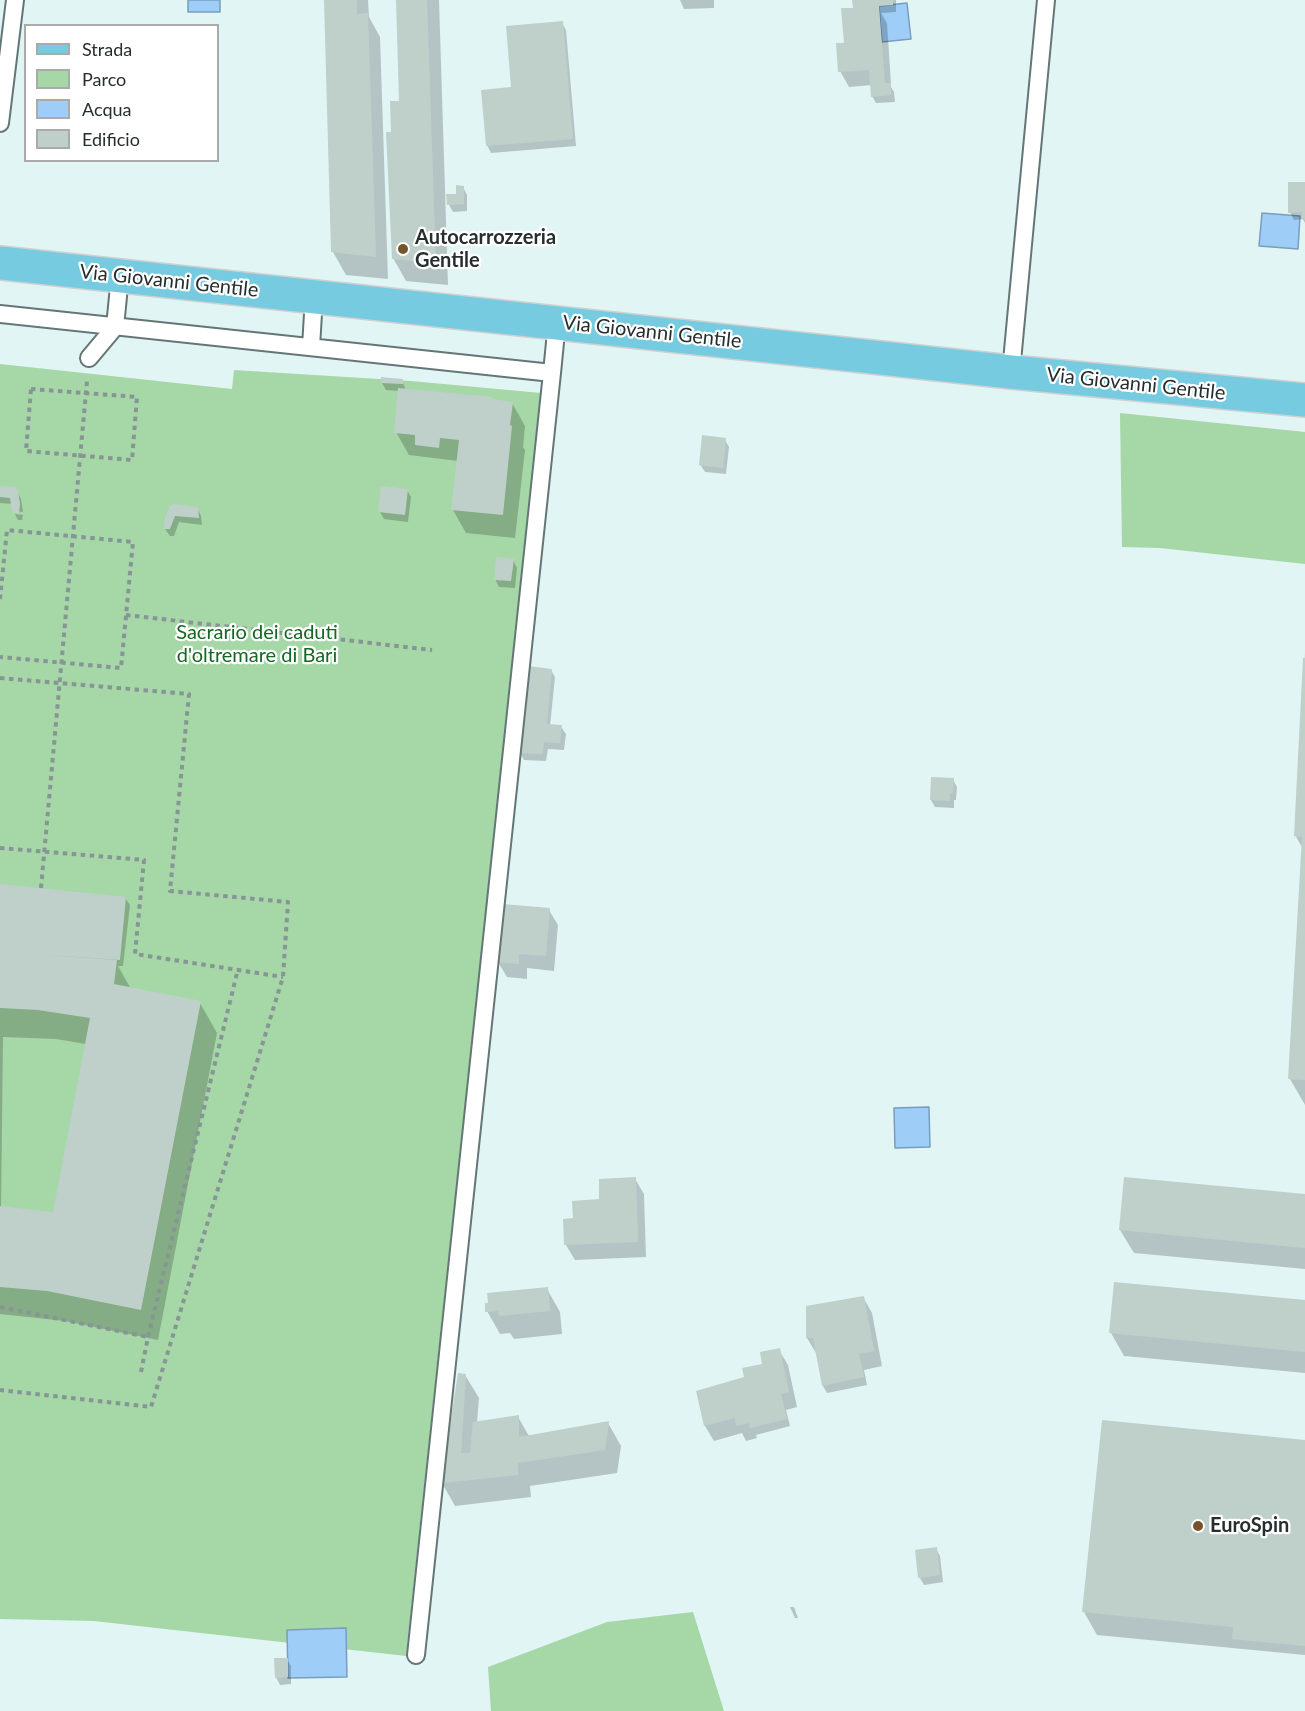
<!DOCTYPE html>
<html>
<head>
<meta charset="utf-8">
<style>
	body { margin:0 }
	#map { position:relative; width:1305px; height:1711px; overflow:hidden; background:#e1f5f5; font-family:Lato,sans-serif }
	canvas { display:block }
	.legend { position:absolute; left:24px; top:24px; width:195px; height:138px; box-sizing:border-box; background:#fff; border:2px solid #a9abab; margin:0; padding:8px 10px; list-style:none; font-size:18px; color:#272e2e }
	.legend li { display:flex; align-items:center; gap:12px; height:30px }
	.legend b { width:30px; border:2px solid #a9abab }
</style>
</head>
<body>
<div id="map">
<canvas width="1305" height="1711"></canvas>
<ul class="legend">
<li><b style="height:8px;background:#77cbe0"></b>Strada</li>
<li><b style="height:16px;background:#a5d7a7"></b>Parco</li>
<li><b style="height:16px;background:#9ecdf8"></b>Acqua</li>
<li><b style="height:16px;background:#bfd0ca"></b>Edificio</li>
</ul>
</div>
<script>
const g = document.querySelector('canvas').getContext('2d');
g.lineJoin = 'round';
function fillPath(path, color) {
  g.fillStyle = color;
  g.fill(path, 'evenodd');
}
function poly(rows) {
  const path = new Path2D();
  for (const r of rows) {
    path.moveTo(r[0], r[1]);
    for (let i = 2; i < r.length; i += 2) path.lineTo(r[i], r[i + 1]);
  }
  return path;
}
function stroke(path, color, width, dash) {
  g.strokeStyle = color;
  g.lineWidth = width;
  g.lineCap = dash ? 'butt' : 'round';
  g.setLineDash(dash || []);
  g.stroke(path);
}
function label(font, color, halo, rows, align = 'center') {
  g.font = font + ' Lato,sans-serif';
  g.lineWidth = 4.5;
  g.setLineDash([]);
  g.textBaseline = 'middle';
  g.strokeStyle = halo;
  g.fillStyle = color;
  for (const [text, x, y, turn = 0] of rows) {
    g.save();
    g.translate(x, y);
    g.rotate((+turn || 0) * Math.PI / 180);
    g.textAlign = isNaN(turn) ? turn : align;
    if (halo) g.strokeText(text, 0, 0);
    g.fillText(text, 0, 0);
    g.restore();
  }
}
fillPath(poly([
	[0,364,232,389,234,370,411,381,541,393,406,1656,94,1621,0,1619],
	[1120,413,1305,432,1305,564,1160,548,1122,547],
	[693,1612,724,1711,491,1711,488,1667,607,1622]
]), '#a5d7a7');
const water = poly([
	[188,0,220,0,220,12,188,12,188,0],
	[907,3,911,39,882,42,879,6,907,3],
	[1262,213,1300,216,1298,249,1259,246,1262,213],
	[929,1107,930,1147,895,1148,894,1108,929,1107],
	[346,1628,347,1677,288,1678,287,1630,346,1628]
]);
fillPath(water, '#9ecdf8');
stroke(water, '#7a9dbb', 1.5);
fillPath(poly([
	[325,0,368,0,369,17,380,37,388,279,346,275,333,252],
	[397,0,439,0,448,285,406,281,393,258,393,133,400,102],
	[680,0,714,0,714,8,684,9],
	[854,0,896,0,896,12,881,13,887,23,891,84,889,84,894,92,895,102,876,103,872,96,872,85,849,87,840,71,855,9],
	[562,23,566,30,576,146,491,153,487,145,513,89],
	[1305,183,1305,223,1303,219,1294,220,1290,212],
	[463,187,467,195,467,211,453,212,449,205],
	[402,380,406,391,512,403,525,426,523,447,525,450,515,538,466,533,453,510,458,461,409,455,396,432,400,391,386,390,382,383],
	[725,440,729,447,726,474,705,472,700,464],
	[0,488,17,491,21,499,23,512,15,511,15,513,13,504,0,503],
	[407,490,411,497,408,522,384,519,380,512],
	[197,508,201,516,202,525,179,522,174,536,170,536,165,529,166,519],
	[15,514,23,515,22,520,18,520],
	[513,560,517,568,515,588,499,587,495,579],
	[1305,653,1305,1105,1290,1079,1303,849,1295,835],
	[551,670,555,677,550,726,561,727,566,734,564,750,548,749,546,761,524,760,520,753],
	[953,780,957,787,956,800,954,800,954,808,935,807,931,800],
	[0,885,125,898,130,905,123,966,118,966,131,989,200,1003,217,1033,158,1340,65,1321,0,1314],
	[3,1037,56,1039,86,1044,54,1214,1,1208],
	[549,910,558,925,554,971,527,968,527,979,507,977,498,962],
	[1125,1178,1305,1196,1305,1269,1134,1253,1120,1230],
	[635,1179,644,1194,646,1257,575,1260,566,1245,574,1219],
	[547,1289,560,1312,562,1334,514,1339,510,1333,500,1334,487,1311],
	[863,1297,872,1313,882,1366,864,1370,867,1385,827,1393,823,1386,816,1353,807,1338],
	[1305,1301,1305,1373,1124,1356,1111,1333],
	[779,1350,788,1365,797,1407,786,1410,790,1426,756,1435,757,1438,746,1441,742,1433,714,1441,705,1426,697,1392,746,1378,764,1366],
	[465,1375,479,1398,477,1423,518,1417,529,1436,608,1423,621,1446,617,1473,530,1486,531,1497,455,1506,442,1483],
	[1305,1442,1305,1655,1097,1635,1084,1612],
	[936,1549,940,1556,943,1582,924,1585,920,1578],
	[790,1607,794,1607,798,1618,795,1618],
	[287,1659,291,1666,291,1684,280,1685,276,1677]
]), '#0003');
fillPath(poly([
	[324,0,357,0,357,14,368,13,376,257,331,252],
	[396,0,427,0,436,263,392,259,386,132,391,132,390,101,399,101],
	[852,0,893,0,893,5,879,6,885,83,891,83,891,95,871,97,869,70,838,72,836,43,844,43,841,8,853,8],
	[563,21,573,139,486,146,481,90,511,87,506,26],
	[1288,182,1305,182,1305,220,1302,220,1302,212,1288,213],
	[456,185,464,186,464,204,447,205,446,194,456,194],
	[381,377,403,379,403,384,381,383],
	[398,388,492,397,492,399,513,402,510,425,512,426,503,515,451,510,459,440,440,438,439,448,415,445,415,435,394,433],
	[702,435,726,438,723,468,699,465],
	[0,486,15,487,18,490,20,504,19,513,12,513,10,498,0,497],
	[381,486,408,489,405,515,378,512],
	[173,504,198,507,199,518,175,516,170,529,164,529,165,518,170,506],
	[496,557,514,559,511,581,494,580],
	[1303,658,1305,658,1305,1080,1288,1079,1302,837,1294,836],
	[528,666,552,669,547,724,562,725,560,743,544,742,543,754,519,753],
	[931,777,954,778,953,793,950,793,950,801,930,800],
	[0,884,126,897,120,960,34,954,117,960,114,984,201,1001,141,1310,47,1291,0,1287,0,1206,53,1212,90,1018,38,1010,0,1008],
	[502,904,550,908,546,956,519,954,519,964,497,962],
	[636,1177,638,1242,564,1245,563,1219,573,1218,572,1201,599,1199,599,1179],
	[1124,1177,1305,1194,1305,1248,1119,1230],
	[1114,1282,1305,1300,1305,1352,1109,1333],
	[548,1287,550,1311,499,1316,498,1311,485,1312,485,1303,488,1303,487,1293],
	[864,1296,874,1351,859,1354,864,1377,822,1386,813,1338,806,1338,806,1306],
	[780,1348,789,1392,781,1394,787,1419,750,1428,749,1423,736,1426,735,1418,704,1426,696,1391,744,1377,742,1368,762,1364,760,1352],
	[458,1373,466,1374,461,1453,470,1453,473,1422,519,1415,519,1437,609,1421,605,1450,518,1463,518,1475,441,1483],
	[1102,1420,1305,1440,1305,1646,1232,1639,1233,1627,1082,1612],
	[937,1547,940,1575,918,1578,915,1550],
	[274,1658,288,1658,288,1677,275,1678]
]), '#bfd0ca');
const service = poly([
	[0,123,15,0],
	[0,314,552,373,557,322],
	[311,347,314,297],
	[89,358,115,327,120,276],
	[1011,372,1046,0],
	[416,1655,552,373]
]);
const primary = poly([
	[0,263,1011,372,1305,400]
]);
stroke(service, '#647675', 20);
stroke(primary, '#cfd1d1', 36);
stroke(poly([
	[31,389,137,397,132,460,26,451,31,389],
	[0,599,7,530,133,542,121,668,0,657],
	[126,615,432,650],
	[0,678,189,694,170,891,288,902,283,977,151,1407,0,1390],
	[0,848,144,860,135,954,283,977],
	[41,888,87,381],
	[0,1307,148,1337],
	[141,1372,148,1337,238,969]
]), '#879595', 4, [4.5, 4.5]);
stroke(service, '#fff', 16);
stroke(primary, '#77cbe0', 33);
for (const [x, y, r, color] of [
	[403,249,6,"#75542b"],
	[1198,1526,6,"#75542b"]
]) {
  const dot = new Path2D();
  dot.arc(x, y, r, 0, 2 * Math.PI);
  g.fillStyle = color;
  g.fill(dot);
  stroke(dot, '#fff', 2);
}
label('bold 20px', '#272e2e', '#fff', [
	["Autocarrozzeria",415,238],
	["Gentile",415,261],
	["EuroSpin",1210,1526]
], 'left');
label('20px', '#272e2e', '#fff', [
	["Via Giovanni Gentile",169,281,6],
	["Via Giovanni Gentile",652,332,6],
	["Via Giovanni Gentile",1136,384,6]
]);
label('20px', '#146724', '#fff', [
	["Sacrario dei caduti",257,633],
	["d'oltremare di Bari",257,656]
]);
</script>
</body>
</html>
